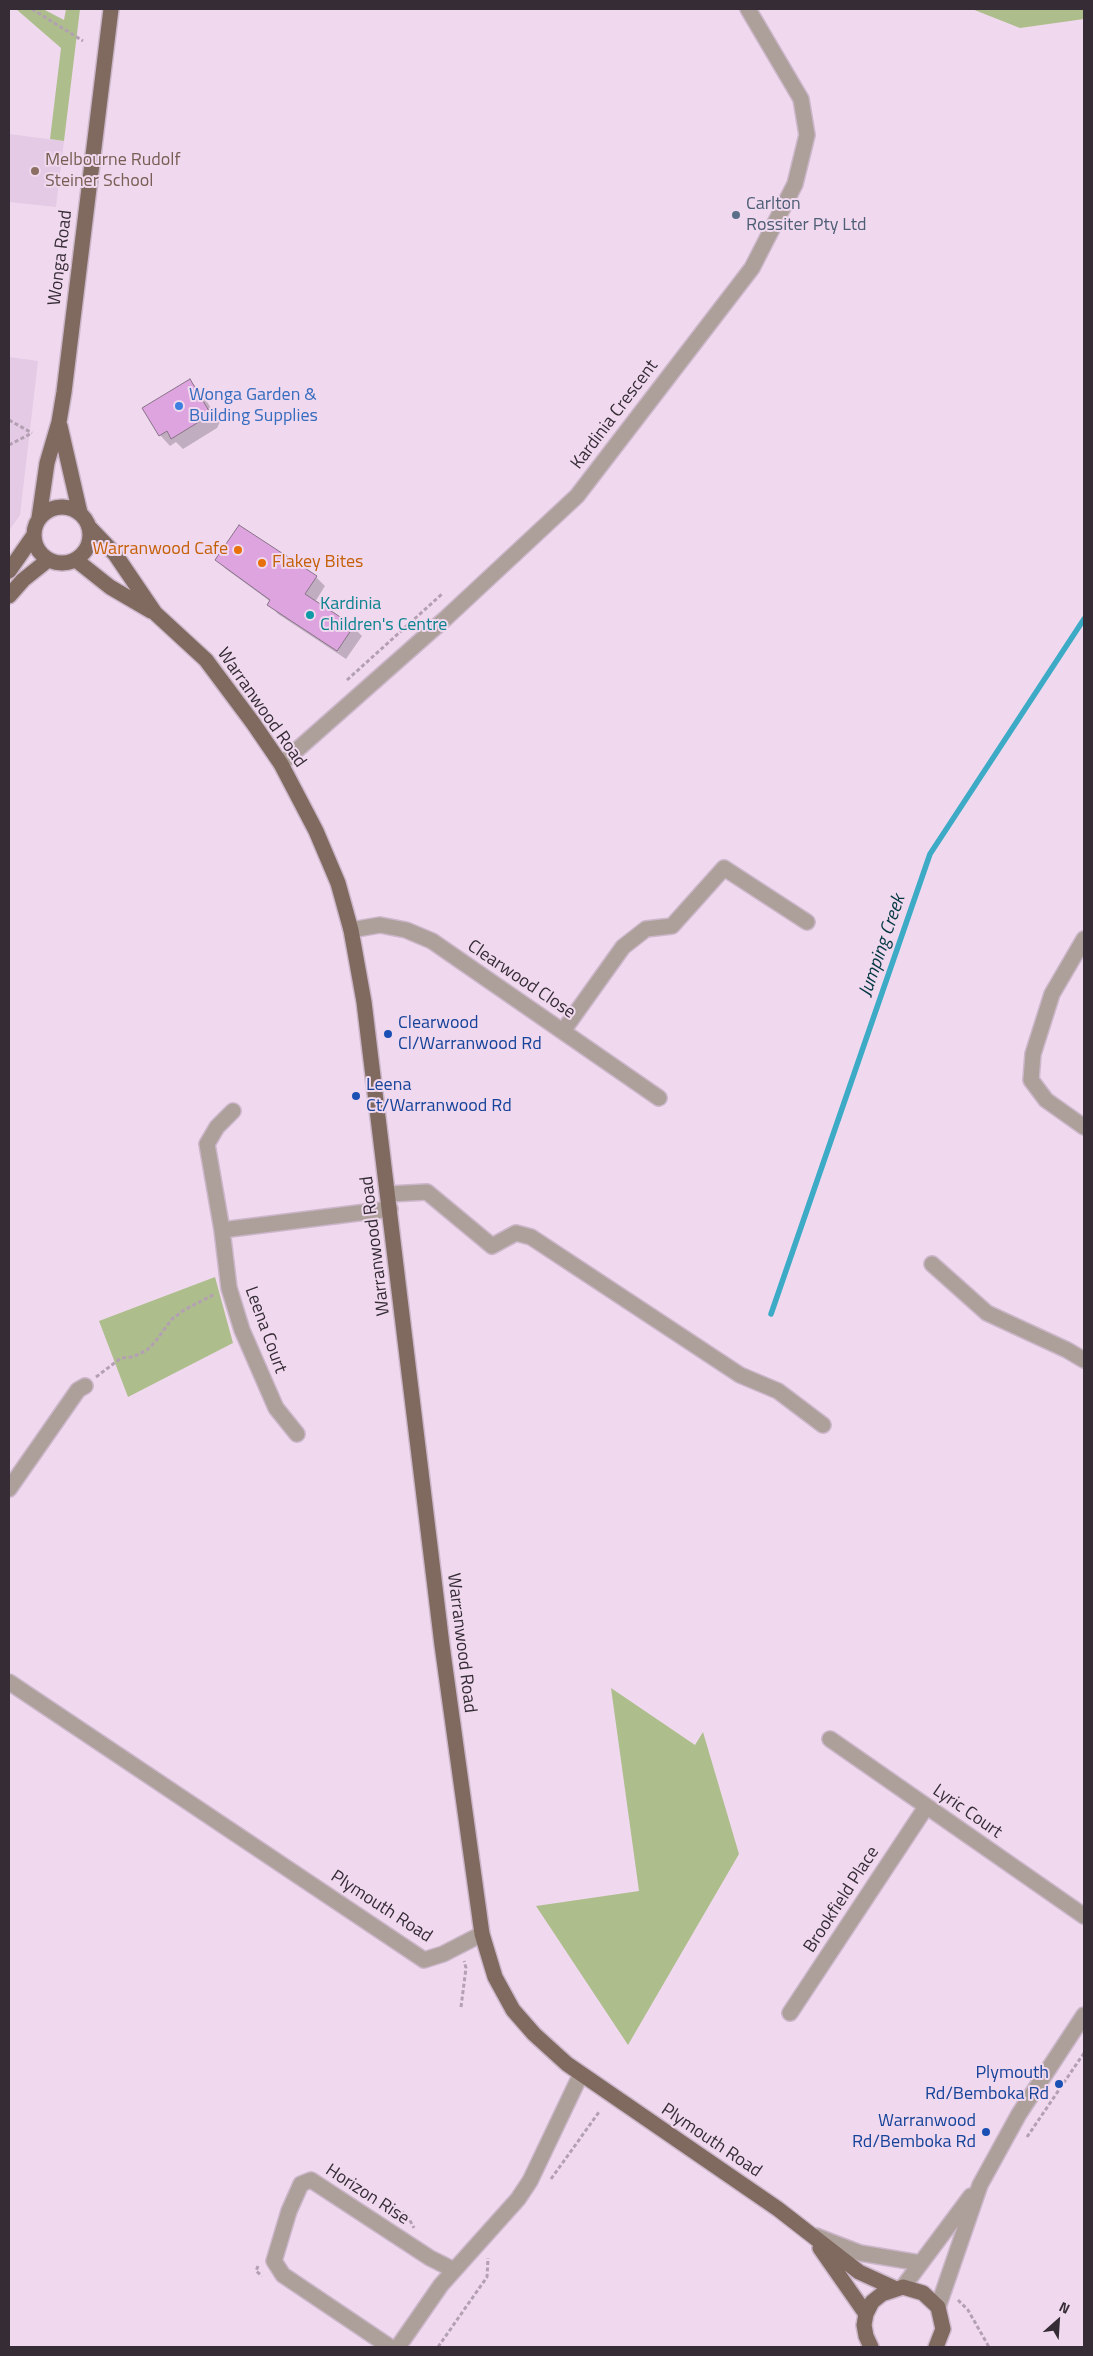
<!DOCTYPE html>
<html>
<head>
<meta charset="utf-8">
<style>
	body { margin:0 }
	#map { position:relative; width:1093px; height:2356px; overflow:hidden; background:#f0d9ef; font-family:"Titillium Web",sans-serif }
	canvas { display:block }
	.frame { position:absolute; inset:0; border:10px solid #352c35; pointer-events:none }
	.north { position:absolute; left:1033px; top:2296px; width:50px; height:50px; -webkit-text-stroke:4px #f0d9ef; paint-order:stroke; rotate:26deg; font-size:14px; font-weight:700; line-height:20px; text-align:center; color:#352c35 }
	.north::after { content:''; display:block; margin:auto; width:18px; height:22px; background:#352c35; clip-path:polygon(50% 0,100% 100%,50% 72%,0 100%) }
</style>
</head>
<body>
<div id="map">
<canvas width="1093" height="2356"></canvas>
<div class="frame"></div>
<div class="north">N</div>
</div>
<script>
const g = document.querySelector('canvas').getContext('2d');
g.lineJoin = 'round';
function fillPath(path, color) {
  g.fillStyle = color;
  g.fill(path, 'evenodd');
}
function poly(rows) {
  const path = new Path2D();
  for (const r of rows) {
    if (r.length === 3) {
      path.moveTo(r[0] + r[2], r[1]);
      path.arc(r[0], r[1], r[2], 0, 2 * Math.PI);
      continue;
    }
    path.moveTo(r[0], r[1]);
    for (let i = 2; i < r.length; i += 2) path.lineTo(r[i], r[i + 1]);
  }
  return path;
}
function stroke(path, color, width, dash) {
  g.strokeStyle = color;
  g.lineWidth = width;
  g.lineCap = dash ? 'butt' : 'round';
  g.setLineDash(dash || []);
  g.stroke(path);
}
function label(font, color, halo, rows, align = 'center') {
  g.font = font + ' "Titillium Web",sans-serif';
  g.lineWidth = 4;
  g.setLineDash([]);
  g.textBaseline = 'middle';
  g.strokeStyle = halo;
  g.fillStyle = color;
  for (const [text, x, y, turn = 0] of rows) {
    g.save();
    g.translate(x, y);
    g.rotate((+turn || 0) * Math.PI / 180);
    g.textAlign = isNaN(turn) ? turn : align;
    if (halo) g.strokeText(text, 0, 0);
    g.fillText(text, 0, 0);
    g.restore();
  }
}
fillPath(poly([
	[9,134,64,141,56,207,9,202],
	[9,357,38,361,20,515,9,531]
]), '#e4cae4');
fillPath(poly([
	[16,9,43,9,64,20,66,9,80,9,64,141,50,139,61,48],
	[972,9,1084,9,1084,19,1020,28],
	[215,1277,233,1343,128,1397,99,1321],
	[611,1688,695,1745,703,1732,739,1854,628,2045,536,1906,639,1891]
]), '#adbe8c');
fillPath(poly([
	[189,380,200,391,220,422,217,428,183,449,176,442,170,446,160,435],
	[217,560,316,577,325,586,315,602,353,627,362,636,346,659,278,614,269,604,271,602,226,569]
]), '#0003');
stroke(poly([
	[771,1314,930,854,1084,619]
]), '#3eabc6', 5.5);
const building = poly([
	[190,379,209,411,207,417,171,439,167,431,159,436,142,408,190,379],
	[239,525,317,576,305,594,354,626,337,651,267,605,270,600,215,560,239,525]
]);
fillPath(building, '#dea4df');
stroke(building, '#877387', 1);
const minor = poly([
	[281,764,446,618,577,496,752,268,795,184,807,135,801,99,748,9],
	[351,930,380,925,406,930,432,941,659,1098],
	[1084,939,1052,994,1033,1054,1031,1080,1046,1100,1084,1127],
	[563,1031,623,947,646,929,672,926,724,868,807,922],
	[233,1111,217,1127,207,1144,222,1230,229,1288,242,1330,276,1408,297,1434],
	[389,1194,427,1192,492,1246,516,1233,531,1237,740,1375,778,1391,823,1425],
	[222,1230,390,1209],
	[932,1264,987,1313,1067,1350,1084,1360],
	[9,1489,78,1390,85,1386],
	[9,1682,424,1960,443,1954,482,1934],
	[830,1739,1084,1916],
	[790,2013,926,1807],
	[816,2236,860,2253,920,2263],
	[903,2287,971,2196],
	[938,2307,980,2185,1019,2114,1084,2015],
	[390,2347,283,2275,274,2261,289,2211,301,2184,311,2180,430,2258,454,2270],
	[398,2347,441,2285,518,2199,530,2181,581,2074]
]);
const major = poly([
	[60,426,80,513],
	[62,535,28],
	[39,518,47,463,59,422,64,392,111,9],
	[90,528,115,554,155,613,206,660,253,723,281,764,316,831,338,883,351,930,364,1002,442,1645,482,1934,495,1977,513,2010,534,2034,567,2064,778,2209,859,2272,894,2288],
	[76,560,110,587,151,611],
	[9,571,34,535],
	[9,596,23,580,48,560],
	[820,2248,866,2314],
	[871,2347,866,2336,864,2325,866,2314,872,2302,882,2294,903,2287,923,2293,938,2307,943,2329,936,2347]
]);
stroke(minor, '#cbb6ca', 18);
stroke(major, '#cbb6ca', 18);
stroke(poly([
	[32,9,83,41],
	[9,420,32,433],
	[9,445,32,433],
	[347,680,442,594],
	[96,1377,121,1358,133,1357,147,1350,155,1342,172,1319,184,1310,215,1294],
	[461,2007,466,1968,464,1961],
	[1027,2137,1084,2053],
	[551,2179,599,2112],
	[383,2207,391,2206,407,2215,414,2228],
	[258,2266,256,2271,262,2276],
	[958,2300,968,2310,989,2347],
	[438,2347,487,2277,488,2258]
]), '#b3a0b2', 3, [4, 2.5]);
stroke(minor, '#ada09a', 15);
stroke(major, '#806a5f', 15);
for (const [x, y, r, color] of [
	[35,171,5,"#8d6e63"],
	[736,215,5,"#5c6f8a"],
	[179,406,5,"#3f7fe0"],
	[238,550,5,"#e8710a"],
	[262,563,5,"#e8710a"],
	[310,615,5,"#0f9aa8"],
	[388,1034,5,"#1a4fb4"],
	[356,1096,5,"#1a4fb4"],
	[1059,2084,5,"#1a4fb4"],
	[986,2132,5,"#1a4fb4"]
]) {
  const dot = new Path2D();
  dot.arc(x, y, r, 0, 2 * Math.PI);
  g.fillStyle = color;
  g.fill(dot);
  stroke(dot, '#f0d9ef', 2);
}
label('18px', '#785e54', '#f0d9ef', [
	["Melbourne Rudolf",45,161],
	["Steiner School",45,182]
], 'left');
label('18px', '#4e5e75', '#f0d9ef', [
	["Carlton",746,205],
	["Rossiter Pty Ltd",746,226]
], 'left');
label('18px', '#352c35', '#f0d9ef', [
	["Wonga Road",61,258,-83],
	["Kardinia Crescent",615,415,-53],
	["Warranwood Road",261,708,55],
	["Clearwood Close",521,980,34],
	["Warranwood Road",376,1246,-97],
	["Leena Court",265,1330,70],
	["Warranwood Road",461,1643,83],
	["Lyric Court",967,1812,35],
	["Brookfield Place",842,1900,-57],
	["Plymouth Road",381,1907,33],
	["Plymouth Road",711,2141,34],
	["Horizon Rise",367,2195,33]
]);
label('18px', '#366cbe', '#f0d9ef', [
	["Wonga Garden &",189,396],
	["Building Supplies",189,417]
], 'left');
label('18px', '#c56008', '#f0d9ef', [
	["Warranwood Cafe",228,550],
	["Flakey Bites",272,563,"left"]
], 'right');
label('18px', '#0d838f', '#f0d9ef', [
	["Kardinia",320,605],
	["Children's Centre",320,626]
], 'left');
label('18px', '#164399', '#f0d9ef', [
	["Clearwood",398,1024],
	["Cl/Warranwood Rd",398,1045],
	["Leena",366,1086],
	["Ct/Warranwood Rd",366,1107],
	["Plymouth",1049,2074,"right"],
	["Rd/Bemboka Rd",1049,2095,"right"],
	["Warranwood",976,2122,"right"],
	["Rd/Bemboka Rd",976,2143,"right"]
], 'left');
label('italic 19px', '#033742', '#f0d9ef', [
	["Jumping Creek",883,946,-71]
]);
</script>
</body>
</html>
